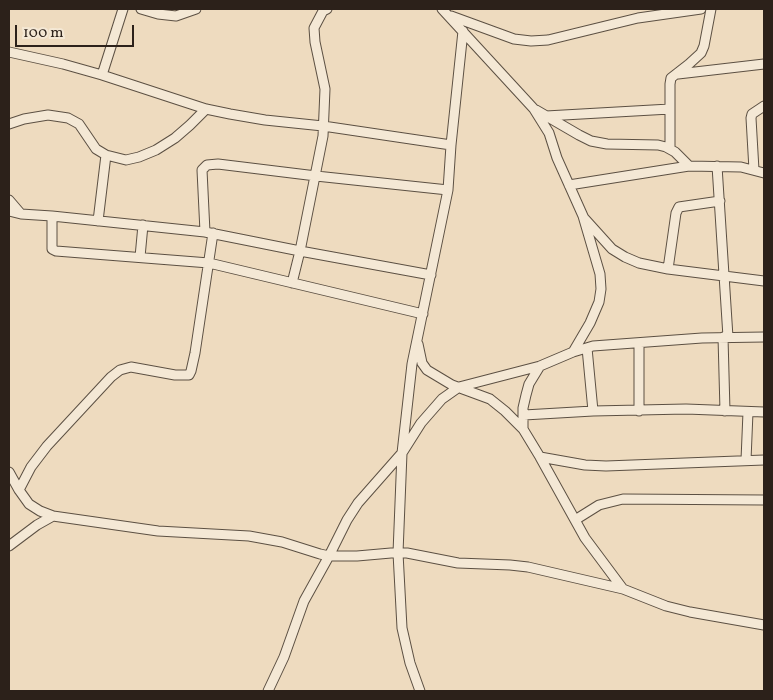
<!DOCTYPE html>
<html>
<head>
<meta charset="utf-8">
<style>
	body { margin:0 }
	#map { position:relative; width:773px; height:700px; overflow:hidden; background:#eedbbf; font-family:Vollkorn,serif }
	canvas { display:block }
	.frame { position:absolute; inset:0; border:10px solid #2c211a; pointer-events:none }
	.scale { position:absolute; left:15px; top:25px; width:119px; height:22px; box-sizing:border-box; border:2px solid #2c211a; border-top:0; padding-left:6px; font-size:15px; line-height:18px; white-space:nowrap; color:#2c211a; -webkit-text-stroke:4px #f4e8d5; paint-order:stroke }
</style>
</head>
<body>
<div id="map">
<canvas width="773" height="700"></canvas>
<div class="frame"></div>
<div class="scale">100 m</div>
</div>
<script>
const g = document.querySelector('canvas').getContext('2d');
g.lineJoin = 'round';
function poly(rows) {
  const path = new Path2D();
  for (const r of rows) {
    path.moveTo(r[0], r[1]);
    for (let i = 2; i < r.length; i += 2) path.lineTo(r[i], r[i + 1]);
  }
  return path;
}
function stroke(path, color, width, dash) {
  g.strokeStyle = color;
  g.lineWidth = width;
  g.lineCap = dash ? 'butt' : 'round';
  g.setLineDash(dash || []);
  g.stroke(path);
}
const minor = poly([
	[141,9,158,14,176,16,196,9],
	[442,9,534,109,549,133,557,158,583,216,600,274,601,289,599,302,590,323,573,352],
	[451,16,514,39,531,41,548,40,638,18,701,9],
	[9,52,63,64,102,75,206,109,230,114,265,120,323,126,451,145],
	[678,74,764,64],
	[102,75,123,9],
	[536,110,579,135,591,141,607,144,658,145,666,147,675,152,689,166],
	[546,116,670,109],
	[9,124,24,119,48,115,68,118,79,124,96,149,106,155,126,160,139,157,156,150,175,138,190,125,206,109],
	[670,149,670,84,671,78,689,64,701,53,704,46,711,9],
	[717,166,728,337],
	[754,170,751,118,752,114,764,106],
	[569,185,689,166,741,167,764,173],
	[9,200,21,214],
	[9,211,21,214,52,216,205,232,300,251,431,275],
	[52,216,52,249,56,251,209,263,423,314],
	[584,218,612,249,625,257,639,263,668,269,764,281],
	[98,221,106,155],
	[205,232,202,170,207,165,218,164,316,176,448,190],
	[140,257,143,225],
	[668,269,676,213,679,207,720,201],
	[292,283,300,251,323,136,325,89,315,42,314,28,323,11,327,9],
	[723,337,725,411],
	[639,343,639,411],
	[418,344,422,363,427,370,452,385,490,399,505,411,523,429,540,457,585,538,623,589],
	[587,348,593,411],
	[524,415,593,411,686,409,764,412],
	[523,429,523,408,526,395,529,384,540,366,573,352,593,346,702,338,764,337],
	[540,457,585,465,606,466,764,460],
	[746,460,748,412],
	[9,472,19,490,29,504,40,511,53,516,158,531,249,536,282,542,320,554,329,556,357,556,391,553,407,553,458,563,510,565,528,567,623,589,666,606,690,612,764,625],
	[19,490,31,467,47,446,111,377,120,370,131,367,175,375,189,375,191,371,195,353,213,233],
	[575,520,599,505,623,499,764,500],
	[9,546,37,525,53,516],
	[268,691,284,657,304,601,329,556,347,520,358,503,402,453,421,423,442,399,459,387,540,366],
	[420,691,410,663,402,628,398,553,402,453,412,364,448,190,451,145,463,31]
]);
stroke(minor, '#5c5043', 11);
stroke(minor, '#f4e8d5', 9);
</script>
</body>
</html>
